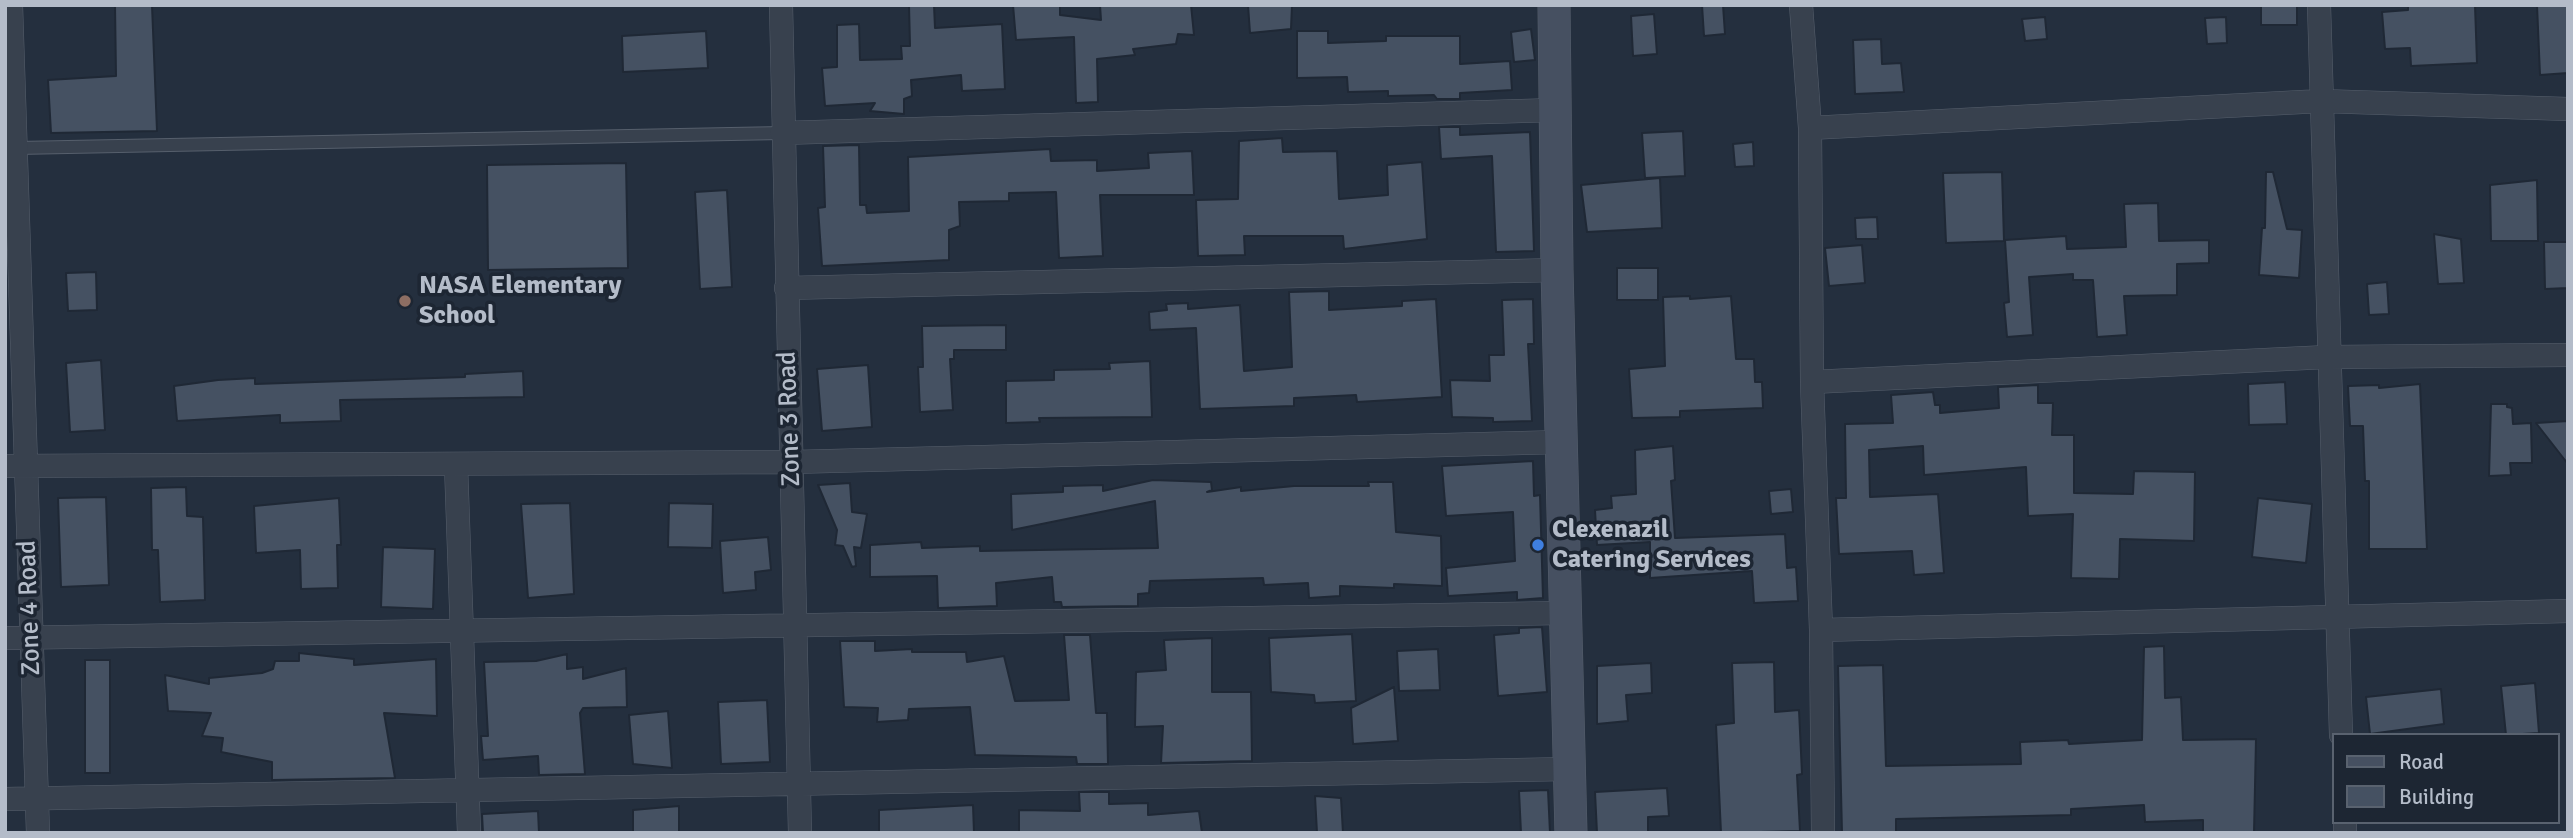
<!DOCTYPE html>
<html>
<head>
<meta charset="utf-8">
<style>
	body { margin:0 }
	#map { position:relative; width:2573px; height:838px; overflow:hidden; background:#242f3e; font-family:Signika,sans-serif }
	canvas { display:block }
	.frame { position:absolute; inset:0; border:7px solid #b4bcc9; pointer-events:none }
	.legend { position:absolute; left:2332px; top:733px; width:228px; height:91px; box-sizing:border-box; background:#1d2633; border:2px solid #59626f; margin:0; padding:9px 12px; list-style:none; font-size:21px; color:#b4bcc9 }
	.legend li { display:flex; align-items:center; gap:14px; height:35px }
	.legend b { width:35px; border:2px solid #59626f }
</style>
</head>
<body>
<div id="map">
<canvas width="2573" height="838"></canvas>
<div class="frame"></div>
<ul class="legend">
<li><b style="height:9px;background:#465061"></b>Road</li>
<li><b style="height:19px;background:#455162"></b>Building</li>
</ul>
</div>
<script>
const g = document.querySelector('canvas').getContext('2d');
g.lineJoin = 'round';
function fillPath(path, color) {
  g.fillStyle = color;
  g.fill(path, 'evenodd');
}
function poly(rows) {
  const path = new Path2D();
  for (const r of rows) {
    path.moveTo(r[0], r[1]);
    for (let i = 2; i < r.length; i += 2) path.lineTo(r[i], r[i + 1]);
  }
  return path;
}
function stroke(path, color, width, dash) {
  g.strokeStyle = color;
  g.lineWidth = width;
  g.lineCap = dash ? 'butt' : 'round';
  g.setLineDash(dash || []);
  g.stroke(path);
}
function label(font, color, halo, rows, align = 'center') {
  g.font = font + ' Signika,sans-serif';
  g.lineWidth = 7;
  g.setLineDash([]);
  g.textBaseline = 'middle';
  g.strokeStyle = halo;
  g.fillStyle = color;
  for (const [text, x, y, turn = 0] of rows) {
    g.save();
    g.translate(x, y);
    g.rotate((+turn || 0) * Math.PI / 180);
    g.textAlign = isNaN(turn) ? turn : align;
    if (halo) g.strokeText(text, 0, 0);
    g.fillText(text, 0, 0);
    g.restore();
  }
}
const building = poly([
	[115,5,152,5,157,131,51,133,48,80,116,76,115,5],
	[909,5,934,5,935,28,1002,24,1005,89,962,91,961,75,911,80,912,96,904,99,904,114,870,111,875,103,825,106,822,68,837,67,837,25,859,24,860,60,902,59,901,46,910,46,909,5],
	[1013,5,1060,5,1060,15,1101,20,1100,5,1191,5,1194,35,1178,34,1176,44,1133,49,1135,55,1097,59,1098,102,1076,103,1074,37,1016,40,1013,5],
	[1248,5,1292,5,1291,29,1250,33,1248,5],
	[1702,5,1723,5,1725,34,1704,36,1702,5],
	[2261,5,2297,5,2297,25,2261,25,2261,5],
	[2408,5,2475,5,2477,63,2411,66,2410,48,2385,49,2382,12,2408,10,2408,5],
	[2537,5,2568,5,2568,73,2540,75,2537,5],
	[1654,14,1657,54,1633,56,1631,16,1654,14],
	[2045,17,2047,39,2025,41,2022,19,2045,17],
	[2226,17,2227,43,2207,44,2205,18,2226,17],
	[1531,29,1535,60,1514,62,1511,32,1531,29],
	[706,31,708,68,623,72,622,36,706,31],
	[1297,31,1328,31,1328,43,1386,41,1386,36,1460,36,1460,64,1510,61,1512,90,1460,93,1460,99,1437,99,1434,95,1388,96,1388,91,1348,92,1347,77,1297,78,1297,31],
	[1881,39,1882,64,1901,63,1904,92,1855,94,1853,40,1881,39],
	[1439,127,1460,127,1460,135,1530,132,1534,251,1496,252,1492,156,1441,159,1439,127],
	[1683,131,1685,176,1645,178,1642,133,1683,131],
	[1282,138,1283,152,1337,151,1339,199,1388,195,1387,165,1422,162,1427,239,1344,249,1343,236,1244,236,1245,255,1198,256,1196,200,1238,199,1239,141,1282,138],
	[1753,142,1754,166,1735,167,1733,144,1753,142],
	[859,145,860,205,866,205,867,213,909,211,908,157,1050,149,1051,161,1097,160,1097,171,1149,168,1148,153,1192,151,1194,195,1100,195,1103,256,1059,258,1056,192,1009,193,1009,201,959,202,960,226,949,230,949,260,822,266,818,208,825,207,823,146,859,145],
	[626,163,628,268,488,270,487,165,626,163],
	[2002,172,2004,241,1946,243,1943,173,2002,172],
	[2266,172,2273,172,2287,229,2302,230,2299,278,2259,275,2262,228,2265,228,2266,172],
	[1660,178,1662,228,1587,232,1581,185,1660,178],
	[2537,180,2538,241,2491,241,2490,185,2537,180],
	[727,190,732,287,700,289,695,192,727,190],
	[2158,203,2159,241,2209,240,2209,263,2177,264,2177,295,2124,296,2127,335,2097,337,2093,280,2073,280,2073,274,2029,277,2033,335,2007,337,2004,303,2009,302,2005,240,2066,236,2067,249,2126,247,2124,204,2158,203],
	[1877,217,1878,239,1856,239,1855,218,1877,217],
	[2434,234,2461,239,2464,283,2438,284,2434,234],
	[2544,242,2568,242,2568,288,2545,289,2544,242],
	[1862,245,1865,283,1829,286,1825,248,1862,245],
	[1617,268,1658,268,1658,300,1617,300,1617,268],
	[96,272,97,310,68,311,66,273,96,272],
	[2387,282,2389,314,2369,315,2367,284,2387,282],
	[1329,291,1329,310,1402,306,1402,301,1436,299,1442,397,1357,402,1356,395,1294,398,1294,406,1200,409,1196,328,1150,330,1149,312,1167,310,1166,304,1188,303,1188,309,1240,305,1244,371,1292,367,1289,292,1329,291],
	[1690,296,1690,299,1731,296,1736,359,1754,359,1755,382,1762,382,1763,408,1680,411,1680,417,1632,418,1629,369,1665,366,1663,297,1690,296],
	[1533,299,1534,344,1528,344,1532,421,1493,422,1493,418,1452,417,1450,380,1490,381,1489,355,1504,355,1502,300,1533,299],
	[1006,325,1006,350,954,350,954,359,950,359,953,410,920,412,918,367,923,367,922,326,1006,325],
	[101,360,105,430,70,432,66,363,101,360],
	[1150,361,1152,417,1039,418,1040,422,1006,423,1006,381,1054,380,1054,370,1110,369,1109,363,1150,361],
	[868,365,872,427,822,431,817,369,868,365],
	[523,371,524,397,340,400,341,421,280,423,280,415,177,421,174,386,218,380,255,378,255,384,465,377,465,374,523,371],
	[2285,382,2287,424,2249,425,2248,384,2285,382],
	[2420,384,2427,549,2369,549,2369,481,2365,481,2363,426,2350,426,2348,386,2379,385,2379,388,2420,384],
	[2038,385,2038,403,2053,403,2052,435,2074,435,2074,493,2133,494,2134,471,2195,472,2194,541,2120,539,2119,579,2071,578,2073,514,2028,516,2026,467,1924,475,1923,446,1869,450,1870,497,1938,494,1944,573,1914,575,1912,551,1839,554,1836,498,1846,498,1845,424,1893,423,1891,395,1933,392,1935,405,1940,405,1940,413,1999,408,1998,387,2038,385],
	[2491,404,2507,404,2507,407,2512,408,2513,424,2531,423,2532,463,2510,463,2511,475,2489,476,2491,404],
	[2568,421,2568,464,2536,423,2568,421],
	[1673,446,1675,480,1671,481,1675,538,1785,534,1787,568,1796,567,1798,601,1754,603,1752,571,1650,578,1650,542,1597,545,1595,510,1612,508,1611,496,1636,494,1635,450,1673,446],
	[1533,461,1534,496,1540,495,1543,598,1517,600,1517,592,1448,596,1446,568,1515,561,1513,512,1446,516,1442,466,1533,461],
	[1153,480,1211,482,1212,490,1207,492,1241,487,1241,491,1294,486,1369,486,1368,482,1393,482,1396,532,1441,536,1442,586,1394,584,1394,588,1340,586,1340,596,1309,598,1308,583,1264,585,1263,578,1150,581,1149,593,1138,594,1138,606,1062,607,1061,602,1054,602,1052,577,996,583,997,606,938,608,937,576,870,577,870,545,921,542,922,548,980,546,980,551,1158,548,1155,501,1012,530,1011,494,1063,492,1063,486,1103,485,1103,491,1153,480],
	[850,483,852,512,867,514,861,548,854,547,856,566,852,567,843,546,835,545,837,530,818,485,850,483],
	[186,487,187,516,203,517,205,600,160,602,158,550,152,550,151,488,186,487],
	[1791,489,1793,512,1771,514,1769,491,1791,489],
	[106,497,109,585,61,587,58,498,106,497],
	[339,498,341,545,337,545,338,588,301,589,300,550,256,553,254,506,339,498],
	[2258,498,2312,504,2306,563,2252,557,2258,498],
	[570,503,574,594,528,598,521,504,570,503],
	[669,503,713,504,712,548,668,547,669,503],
	[768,537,771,570,755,572,756,590,723,593,720,541,768,537],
	[383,547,435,549,433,609,381,607,383,547],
	[1542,627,1547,692,1498,696,1494,635,1519,633,1519,628,1542,627],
	[1352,634,1356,701,1315,703,1314,695,1271,692,1269,638,1352,634],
	[1064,635,1090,635,1096,713,1107,713,1108,764,1077,764,1076,757,975,755,970,707,909,709,908,720,877,722,878,708,844,707,840,641,875,641,875,651,912,649,912,652,966,652,967,662,1004,656,1015,701,1069,700,1064,635],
	[1212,638,1212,692,1251,692,1252,761,1161,763,1163,726,1135,727,1136,672,1166,670,1164,640,1212,638],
	[2164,646,2165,698,2181,697,2183,740,2256,739,2254,833,2203,833,2203,820,2145,822,2144,805,2071,809,2071,815,1896,819,1896,833,1842,833,1838,666,1883,665,1886,766,2021,764,2020,742,2068,740,2069,744,2142,740,2144,647,2164,646],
	[1438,649,1440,690,1399,691,1397,651,1438,649],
	[299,653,354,659,354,665,436,659,437,716,384,713,395,778,272,780,272,762,221,752,223,738,202,736,211,713,168,711,165,675,209,684,209,678,262,673,273,669,275,661,299,661,299,653],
	[567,654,567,669,583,667,583,679,626,668,627,707,583,708,580,713,585,774,539,775,538,756,483,760,481,736,488,736,484,662,536,661,567,654],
	[85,660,110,660,110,773,85,773,85,660],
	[1774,662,1775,712,1799,710,1802,774,1797,775,1800,831,1721,833,1716,725,1734,723,1732,663,1774,662],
	[1651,663,1652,693,1626,695,1628,721,1597,724,1597,666,1651,663],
	[2535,683,2539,733,2506,735,2501,686,2535,683],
	[1394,687,1398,741,1353,744,1351,708,1394,687],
	[2441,689,2444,724,2370,734,2366,697,2441,689],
	[767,700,770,762,721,764,718,702,767,700],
	[668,711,672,768,633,764,629,715,668,711],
	[1667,788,1669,816,1648,817,1648,833,1597,833,1595,792,1667,788],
	[1548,790,1550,833,1521,833,1519,791,1548,790],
	[1079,792,1109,792,1109,804,1148,803,1148,815,1199,811,1202,833,1019,833,1019,810,1080,811,1079,792],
	[1315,796,1341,798,1343,833,1317,833,1315,796],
	[973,805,974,833,879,833,879,810,973,805],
	[679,806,679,833,633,833,633,810,679,806],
	[538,811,539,833,483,833,482,814,538,811]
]);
fillPath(building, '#455162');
stroke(building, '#1f2835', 2);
const lane = poly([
	[17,148,782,133]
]);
const street = poly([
	[11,5,38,833],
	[781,5,800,833],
	[1801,5,1810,128,1812,382,1821,630,1823,833],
	[2319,5,2341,735],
	[1810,128,2321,101,2568,109],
	[782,133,1555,110],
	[786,288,1557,270],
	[1812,382,2327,357,2568,355],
	[456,465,469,833],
	[5,466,792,462,1561,442],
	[1821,630,2568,611],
	[5,638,1564,613],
	[5,799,1569,769],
	[2345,822,2345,833]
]);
const secondary = poly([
	[1554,5,1557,270,1571,833]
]);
stroke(lane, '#565f6c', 14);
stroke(street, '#565f6c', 24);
stroke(secondary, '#565f6c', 33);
stroke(lane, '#38414e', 12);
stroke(street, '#38414e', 23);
stroke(secondary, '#465061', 32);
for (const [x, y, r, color] of [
	[405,301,7,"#8d6e63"],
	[1538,545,7,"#3f7fe0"]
]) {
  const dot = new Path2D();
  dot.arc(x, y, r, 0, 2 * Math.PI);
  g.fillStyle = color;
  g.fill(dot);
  stroke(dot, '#1d2633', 2.5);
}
label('bold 26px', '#b4bcc9', '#1d2633', [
	["NASA Elementary",419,286],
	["School",419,316],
	["Clexenazil",1552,530],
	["Catering Services",1552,560]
], 'left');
label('26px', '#b4bcc9', '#1d2633', [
	["Zone 3 Road",790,419,-92],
	["Zone 4 Road",30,608,-92]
]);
</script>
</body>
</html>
